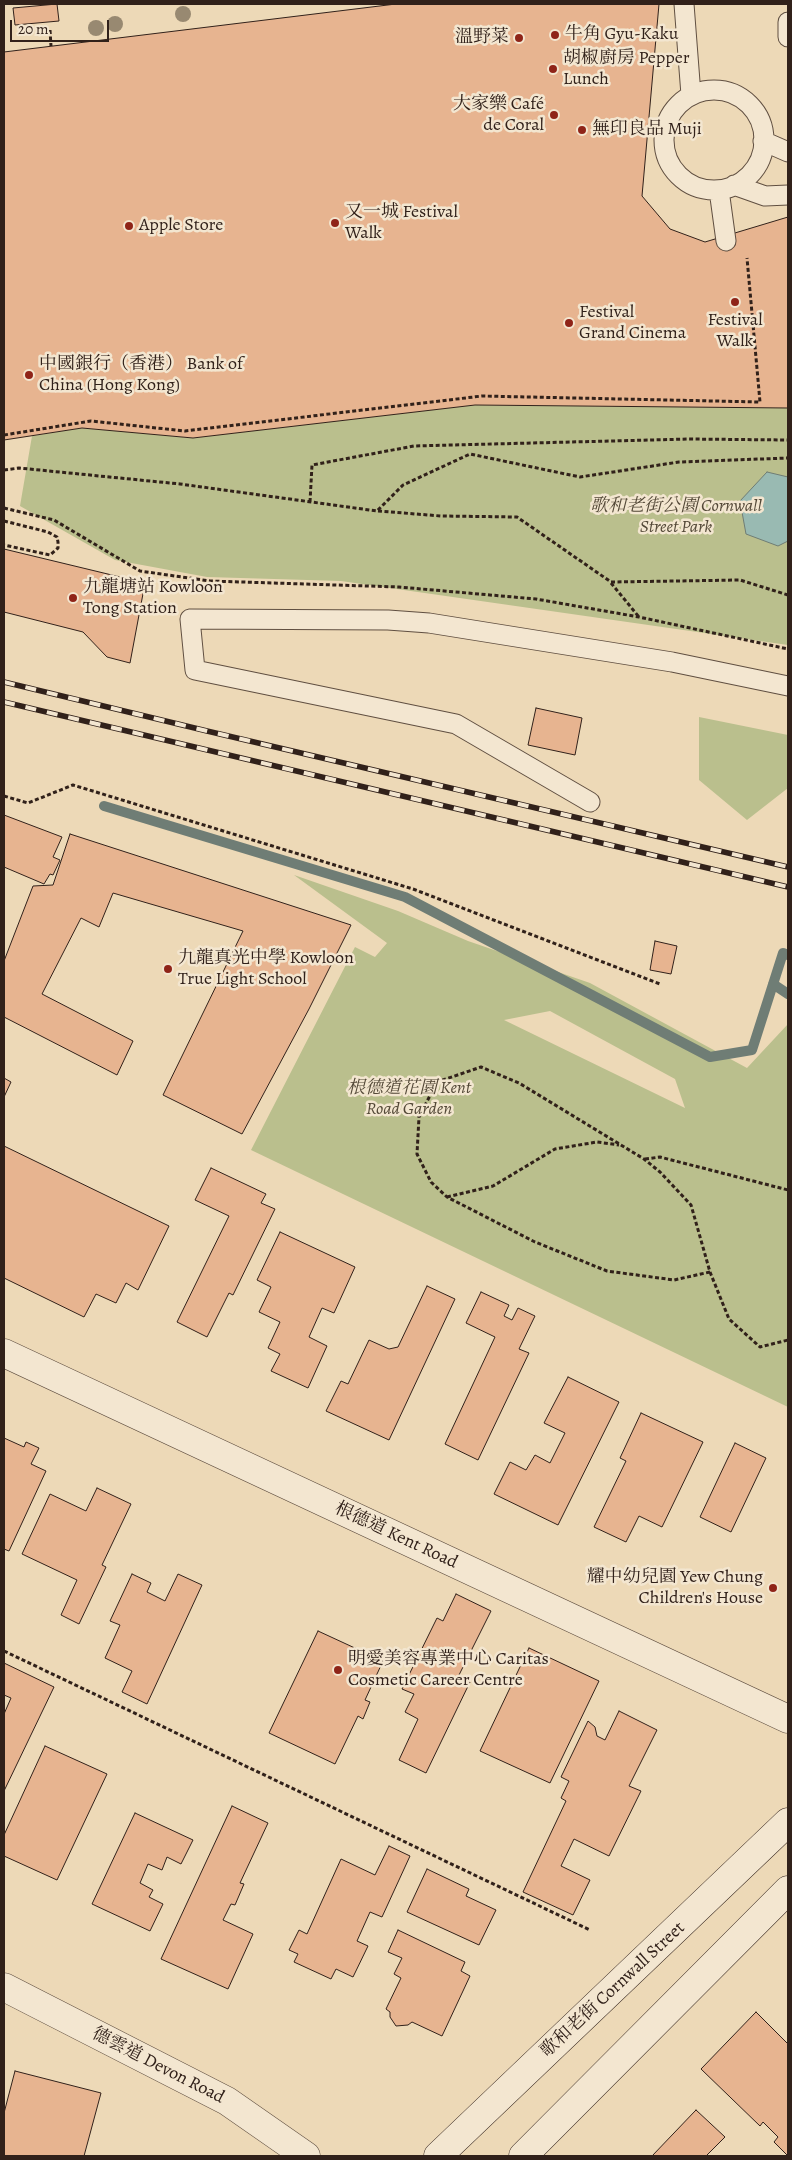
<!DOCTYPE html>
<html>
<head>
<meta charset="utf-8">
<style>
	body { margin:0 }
	#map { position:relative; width:792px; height:2160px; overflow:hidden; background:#edd9b7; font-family:Alegreya,serif }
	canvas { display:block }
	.frame { position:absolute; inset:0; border:5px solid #31211a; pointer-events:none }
	.scale { position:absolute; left:10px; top:20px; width:99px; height:22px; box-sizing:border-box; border:2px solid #31211a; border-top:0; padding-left:6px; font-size:15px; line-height:18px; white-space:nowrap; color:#31211a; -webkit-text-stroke:4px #f3e6d0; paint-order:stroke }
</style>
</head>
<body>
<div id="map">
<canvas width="792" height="2160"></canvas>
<div class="frame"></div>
<div class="scale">20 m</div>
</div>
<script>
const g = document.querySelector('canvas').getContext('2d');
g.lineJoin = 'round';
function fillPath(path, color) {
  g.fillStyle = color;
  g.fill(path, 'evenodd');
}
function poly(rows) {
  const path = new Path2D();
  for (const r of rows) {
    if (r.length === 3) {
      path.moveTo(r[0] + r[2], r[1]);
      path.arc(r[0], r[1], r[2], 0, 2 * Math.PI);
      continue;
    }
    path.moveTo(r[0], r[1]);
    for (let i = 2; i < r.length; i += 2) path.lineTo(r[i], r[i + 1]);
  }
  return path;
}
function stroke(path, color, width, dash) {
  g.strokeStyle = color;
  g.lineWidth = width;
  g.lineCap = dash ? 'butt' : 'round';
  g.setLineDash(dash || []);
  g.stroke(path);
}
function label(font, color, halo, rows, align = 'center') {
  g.font = font + ' Alegreya,"Noto Serif TC",serif';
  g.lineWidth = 5;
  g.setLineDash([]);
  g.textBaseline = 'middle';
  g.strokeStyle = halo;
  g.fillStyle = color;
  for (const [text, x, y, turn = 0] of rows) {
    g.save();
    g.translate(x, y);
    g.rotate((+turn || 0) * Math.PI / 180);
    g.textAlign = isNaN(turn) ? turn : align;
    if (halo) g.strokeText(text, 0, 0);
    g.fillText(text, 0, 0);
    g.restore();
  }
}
fillPath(poly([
	[475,405,788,408,788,645,341,581,207,577,115,560,20,506,32,436,82,428,193,438],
	[699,717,788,735,788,788,747,820,699,780],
	[294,875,398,911,468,941,590,983,747,1068,788,1024,788,1407,251,1150,355,947,375,957,387,943],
	[550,1011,675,1079,685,1108,504,1020]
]), '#babf8d');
const water = poly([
	[767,472,788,477,788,541,778,546,746,534,740,501,767,472]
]);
fillPath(water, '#99bab2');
stroke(water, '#6f7d75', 1);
stroke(poly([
	[104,806,405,897,710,1057,752,1050,783,953,788,955],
	[773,984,788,994]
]), '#6f7d75', 10);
const building = poly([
	[57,4,59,21,15,25,13,8,57,4],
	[396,4,659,4,642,196,670,229,705,242,788,217,788,408,475,405,193,438,82,428,4,440,4,52,396,4],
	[4,549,145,583,130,663,107,657,83,632,4,612,4,549],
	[536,708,582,718,575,755,528,745,536,708],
	[4,815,62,837,53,857,60,860,53,875,50,874,44,884,4,867,4,815],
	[70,834,351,925,309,1009,242,1134,163,1095,243,931,113,893,99,927,81,918,42,994,133,1041,117,1075,4,1017,4,961,33,886,53,885,70,834],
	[655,941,677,946,671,974,650,970,655,941],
	[4,1078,11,1082,4,1097,4,1078],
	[4,1146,169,1226,138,1290,126,1283,116,1303,96,1294,84,1317,4,1278,4,1146],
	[211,1168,266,1194,261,1203,275,1209,233,1295,229,1293,207,1337,177,1322,229,1216,195,1200,211,1168],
	[280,1232,355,1267,334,1313,322,1308,309,1337,327,1346,308,1388,271,1371,280,1354,268,1348,280,1322,259,1312,271,1287,257,1280,280,1232],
	[427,1286,455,1299,389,1440,326,1411,341,1381,348,1384,369,1340,389,1349,398,1347,427,1286],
	[481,1292,509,1305,504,1316,512,1320,518,1308,535,1316,519,1349,529,1353,478,1460,445,1444,495,1337,466,1323,481,1292],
	[568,1377,619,1402,558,1525,494,1494,510,1462,526,1470,535,1455,550,1463,565,1433,544,1423,568,1377],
	[641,1413,703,1442,662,1527,639,1516,626,1542,594,1527,626,1461,620,1458,641,1413],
	[4,1438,24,1447,26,1442,39,1448,31,1464,46,1471,9,1551,4,1549,4,1438],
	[735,1443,766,1458,731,1532,700,1517,735,1443],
	[97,1488,131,1504,102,1565,106,1567,79,1624,61,1615,77,1580,22,1554,50,1494,86,1511,97,1488],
	[132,1574,151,1583,147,1592,165,1601,178,1574,202,1585,147,1704,122,1692,132,1671,105,1658,120,1625,110,1621,132,1574],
	[456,1594,491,1611,458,1677,470,1682,426,1773,399,1760,418,1719,405,1712,414,1694,402,1689,437,1618,443,1621,456,1594],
	[318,1631,383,1661,365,1700,370,1702,363,1719,358,1716,335,1764,269,1733,318,1631],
	[529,1648,599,1681,550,1783,480,1751,529,1648],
	[4,1663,54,1687,4,1791,4,1714,11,1698,4,1695,4,1663],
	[619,1711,657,1730,629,1786,641,1791,609,1856,574,1839,561,1866,590,1880,573,1915,523,1892,566,1801,561,1798,569,1781,561,1777,588,1721,595,1727,597,1736,605,1740,619,1711],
	[45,1746,107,1774,57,1880,4,1856,4,1835,45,1746],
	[232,1806,268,1823,240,1883,244,1884,235,1905,231,1904,223,1920,253,1934,228,1989,161,1959,232,1806],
	[135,1813,193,1840,181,1864,167,1857,162,1870,148,1864,140,1883,153,1890,149,1897,163,1904,150,1931,92,1904,135,1813],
	[389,1846,410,1856,382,1917,370,1912,357,1941,368,1946,353,1977,336,1969,331,1979,294,1962,298,1954,289,1950,299,1930,307,1934,341,1859,375,1875,389,1846],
	[427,1869,469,1889,466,1896,496,1910,479,1945,407,1912,427,1869],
	[398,1930,465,1962,461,1971,470,1976,442,2036,412,2022,408,2025,396,2026,390,2017,390,2012,386,2009,401,1978,394,1974,402,1958,388,1952,398,1930],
	[756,2012,788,2044,788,2156,774,2142,778,2137,763,2122,760,2126,701,2069,756,2012],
	[15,2071,101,2093,84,2156,4,2156,4,2113,15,2071],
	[696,2110,725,2137,706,2156,652,2156,696,2110]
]);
fillPath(building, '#e7b490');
stroke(building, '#31211a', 1);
const lane = poly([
	[684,4,691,95],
	[788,37,788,22],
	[714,140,50],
	[763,141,788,152],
	[734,185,765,196,788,195],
	[719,190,726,241],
	[590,802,456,724,195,670,190,619,388,620,429,623,672,662,788,686]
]);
const street = poly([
	[4,1353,788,1719],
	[4,1987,227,2101,306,2156]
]);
const secondary = poly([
	[438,2156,788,1822],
	[523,2156,788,1890]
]);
stroke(lane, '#604f41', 21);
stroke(street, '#604f41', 29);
stroke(secondary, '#31211a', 29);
stroke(poly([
	[50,30,51,46],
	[4,435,91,421,185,431,482,396,760,402,747,258],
	[4,470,19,468,180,484,377,511,403,485,470,454,580,477,679,462,788,458],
	[310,502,312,465,414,446,689,439,788,440],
	[4,508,54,520,140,571,210,581,399,587,536,599,639,617,788,649],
	[378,511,441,516,517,517,611,582,740,580,788,595],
	[4,521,48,532,57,537,58,542,58,548,50,555,4,545],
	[611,583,639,617],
	[4,796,28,803,73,785,413,889,660,984],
	[645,1159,660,1157,788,1190],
	[447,1197,493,1186,555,1149,597,1142,619,1145],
	[710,1272,674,1280,607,1271,535,1242,447,1197,431,1182,417,1154,419,1117,437,1082,481,1067,519,1083,644,1159,660,1172,691,1205,710,1272,729,1319,760,1347,788,1340],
	[4,1651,590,1930]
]), '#31211a', 3, [4, 2.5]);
stroke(lane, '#f3e6d0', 19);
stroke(street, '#f3e6d0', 28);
stroke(secondary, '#f3e6d0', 28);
const rail = poly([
	[4,682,207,731,788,867],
	[4,702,788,887]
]);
stroke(rail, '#31211a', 5.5);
stroke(rail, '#f3e6d0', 4, [11]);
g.fillStyle = '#988971';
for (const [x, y] of [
	[183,14],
	[115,24],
	[96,28]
]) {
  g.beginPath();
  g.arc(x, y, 8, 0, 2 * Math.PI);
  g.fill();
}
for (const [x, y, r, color] of [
	[555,35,5,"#8f2418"],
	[519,38,5,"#8f2418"],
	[553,69,5,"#8f2418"],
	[554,115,5,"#8f2418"],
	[582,130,5,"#8f2418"],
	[335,223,5,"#8f2418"],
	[129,226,5,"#8f2418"],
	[735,302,5,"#8f2418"],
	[569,323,5,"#8f2418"],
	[29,375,5,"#8f2418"],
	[73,598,5,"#8f2418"],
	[168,969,5,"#8f2418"],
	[773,1588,5,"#8f2418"],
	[338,1670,5,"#8f2418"]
]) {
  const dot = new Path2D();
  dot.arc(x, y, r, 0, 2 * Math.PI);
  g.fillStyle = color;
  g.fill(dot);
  stroke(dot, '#f3e6d0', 2);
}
label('18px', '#31211a', '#f3e6d0', [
	["牛角 Gyu-Kaku",565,35],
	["溫野菜",509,38,"right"],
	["胡椒廚房 Pepper",563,59],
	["Lunch",563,80],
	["大家樂 Café",544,105,"right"],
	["de Coral",544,126,"right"],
	["無印良品 Muji",592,130],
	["又一城 Festival",345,213],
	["Walk",345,234],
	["Apple Store",139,226],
	["Festival",579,313],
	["Grand Cinema",579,334],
	["Festival",735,321,"center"],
	["Walk",735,342,"center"],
	["中國銀行（香港） Bank of",39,365],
	["China (Hong Kong)",39,386],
	["九龍塘站 Kowloon",83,588],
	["Tong Station",83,609],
	["九龍真光中學 Kowloon",178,959],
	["True Light School",178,980],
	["耀中幼兒園 Yew Chung",763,1578,"right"],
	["Children's House",763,1599,"right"],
	["明愛美容專業中心 Caritas",348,1660],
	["Cosmetic Career Centre",348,1681]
], 'left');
label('italic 18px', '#534837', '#f3e6d0', [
	["歌和老街公園 Cornwall",676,507],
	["Street Park",676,528],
	["根德道花園 Kent",409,1089],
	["Road Garden",409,1110]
]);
label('18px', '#31211a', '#f3e6d0', [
	["根德道 Kent Road",396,1536,25],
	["歌和老街 Cornwall Street",613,1990,-43],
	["德雲道 Devon Road",158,2066,27]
]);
</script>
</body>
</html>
